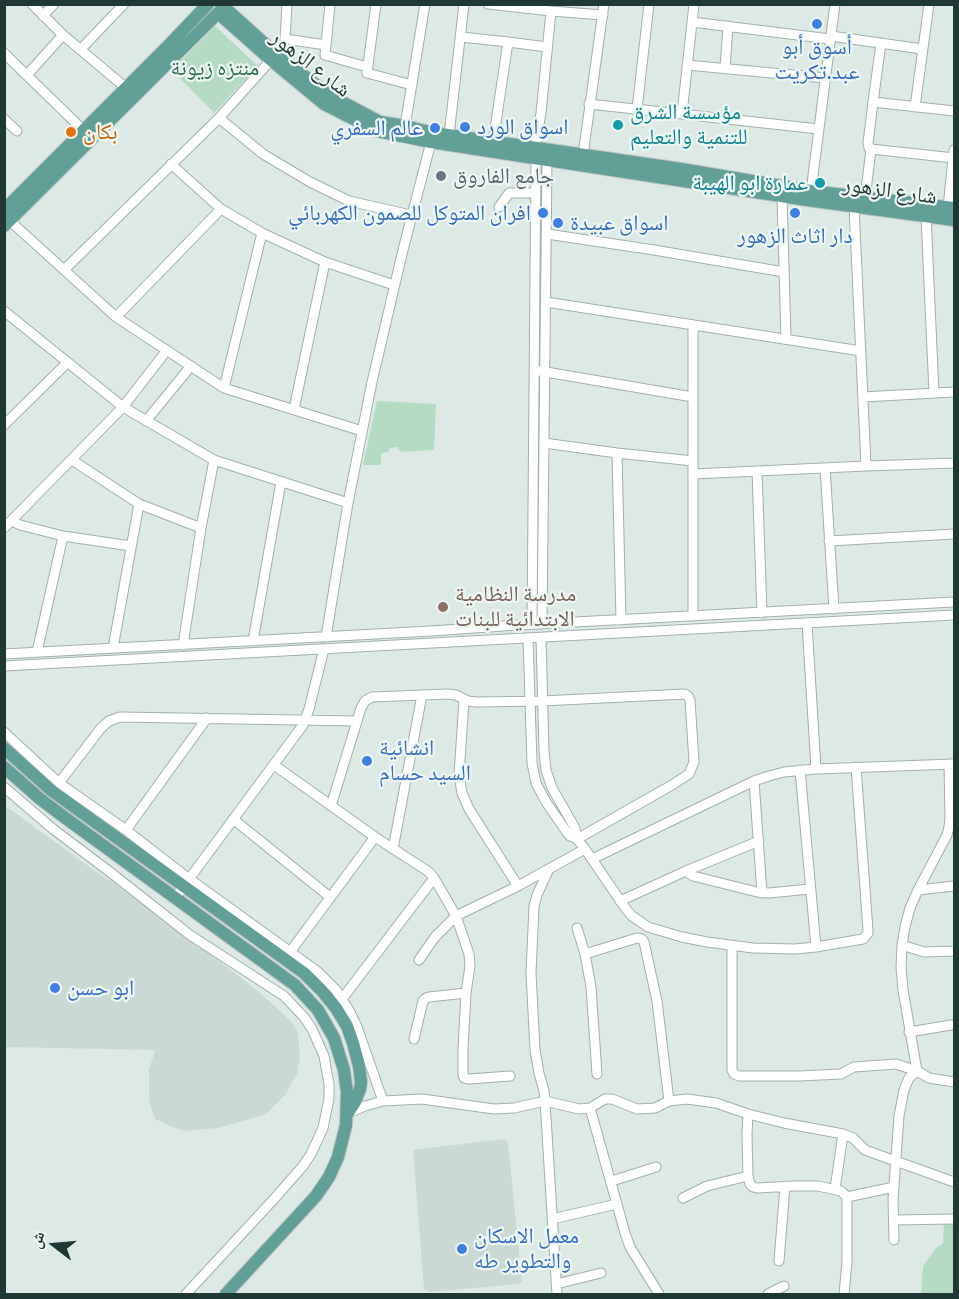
<!DOCTYPE html>
<html>
<head>
<meta charset="utf-8">
<style>
	body { margin:0 }
	#map { position:relative; width:959px; height:1299px; overflow:hidden; background:#dde9e5; font-family:Commissioner,"Noto Naskh Arabic",sans-serif }
	canvas { display:block }
	.frame { position:absolute; inset:0; border:6px solid #1f3834; pointer-events:none }
	.north { position:absolute; left:24px; top:1215px; width:60px; height:60px; -webkit-text-stroke:4px #edf6f3; paint-order:stroke; rotate:286deg; font-size:16px; font-weight:700; line-height:24px; text-align:center; color:#1f3834 }
	.north::after { content:''; display:block; margin:auto; width:21px; height:27px; background:#1f3834; clip-path:polygon(50% 0,100% 100%,50% 72%,0 100%) }
</style>
</head>
<body>
<div id="map">
<canvas width="959" height="1299"></canvas>
<div class="frame"></div>
<div class="north">ش</div>
</div>
<script>
const g = document.querySelector('canvas').getContext('2d');
g.lineJoin = 'round';
function fillPath(path, color) {
  g.fillStyle = color;
  g.fill(path, 'evenodd');
}
function poly(rows) {
  const path = new Path2D();
  for (const r of rows) {
    path.moveTo(r[0], r[1]);
    for (let i = 2; i < r.length; i += 2) path.lineTo(r[i], r[i + 1]);
  }
  return path;
}
function stroke(path, color, width, dash) {
  g.strokeStyle = color;
  g.lineWidth = width;
  g.lineCap = dash ? 'butt' : 'round';
  g.setLineDash(dash || []);
  g.stroke(path);
}
function label(font, color, halo, rows, align = 'center') {
  g.font = font + ' Commissioner,"Noto Naskh Arabic",sans-serif';
  g.lineWidth = 4.5;
  g.setLineDash([]);
  g.textBaseline = 'middle';
  g.strokeStyle = halo;
  g.fillStyle = color;
  for (const [text, x, y, turn = 0] of rows) {
    g.save();
    g.translate(x, y);
    g.rotate((+turn || 0) * Math.PI / 180);
    g.textAlign = isNaN(turn) ? turn : align;
    if (halo) g.strokeText(text, 0, 0);
    g.fillText(text, 0, 0);
    g.restore();
  }
}
fillPath(poly([
	[4,805,105,878,110,880,195,942,259,992,292,1022,298,1033,300,1058,297,1074,285,1095,266,1114,218,1128,183,1131,170,1126,155,1119,149,1100,149,1070,155,1050,5,1047],
	[504,1139,508,1142,522,1281,519,1284,429,1292,424,1289,413,1150]
]), '#cbd9d4');
fillPath(poly([
	[215,26,258,66,214,113,172,70],
	[377,401,436,404,434,450,401,452,397,447,390,448,388,452,381,453,381,465,363,465],
	[944,1222,954,1223,954,1294,921,1294,923,1266,936,1248,943,1243]
]), '#b6dbc4');
const minor = poly([
	[32,4,63,35,126,88],
	[287,4,285,39,326,45],
	[330,4,325,55,367,67],
	[376,4,367,73,412,85],
	[488,4,551,11],
	[43,16,54,4],
	[692,22,830,39],
	[831,36,922,49],
	[461,37,508,42,493,142],
	[508,42,547,47],
	[881,43,873,102,868,143,869,148,871,149,954,158],
	[81,49,124,4],
	[4,53,84,131],
	[687,65,825,78],
	[725,68,728,26],
	[27,75,63,35],
	[873,102,954,111],
	[589,104,819,129],
	[915,107,929,4],
	[637,109,649,4],
	[682,114,694,4],
	[219,118,263,154,310,182,349,201,411,215],
	[4,119,17,131],
	[405,126,425,4],
	[449,135,464,4],
	[535,148,541,113,551,11,603,15],
	[583,155,604,4],
	[171,164,221,209,262,233,325,262,394,285],
	[811,191,835,4],
	[782,196,786,339],
	[865,198,871,149],
	[854,206,866,466,954,463],
	[499,207,509,193,536,193],
	[948,207,954,150],
	[926,216,934,393],
	[10,221,116,317,224,388,362,431],
	[547,234,654,250,784,272],
	[64,270,219,118,271,60],
	[546,302,861,351],
	[4,311,123,407,214,460,348,503],
	[116,317,221,209],
	[693,325,693,616],
	[540,371,693,397],
	[224,388,262,233],
	[863,397,954,392],
	[294,409,325,262],
	[146,421,191,366],
	[4,425,67,363],
	[544,443,617,453,693,461],
	[617,453,621,620],
	[72,460,139,504,201,528],
	[825,468,834,609],
	[757,471,762,613],
	[693,474,866,466],
	[12,521,20,525,63,536,131,546],
	[4,528,123,407,167,350],
	[829,541,954,534],
	[807,623,816,769],
	[532,624,536,159],
	[542,624,547,160],
	[326,637,348,503,372,382,403,250,431,142],
	[528,638,532,763,536,783,546,802,566,831,570,836,576,838,585,849,626,909,632,916,648,927,682,937,707,942,753,948,795,949,816,947,863,939,868,933,868,930,856,767],
	[541,638,544,751,546,770,552,788,575,828,576,838],
	[253,641,281,482],
	[183,645,201,528,214,460],
	[113,648,139,504],
	[37,652,63,536],
	[4,654,431,631,518,625,954,602],
	[4,666,954,615],
	[464,700,459,775,462,793,469,809,518,886],
	[4,732,59,783,126,830,188,878,318,972,336,990,350,1012,357,1027,383,1101],
	[274,765,375,837,429,872,434,878,456,916,469,954,470,966,466,993,463,1048,463,1074,464,1078,469,1079,510,1076],
	[800,770,816,947],
	[754,781,762,893],
	[59,783,101,728,109,721,120,717,357,721],
	[4,787,53,829,110,872,190,935,284,996,304,1017,312,1029,324,1056,329,1084,329,1099,323,1128,311,1154,303,1166,274,1199,186,1294],
	[331,806,361,708,365,701,372,697,448,694,456,695,468,701,476,702,542,701,685,694,688,696,690,700,694,762,689,774,672,785,577,839],
	[233,819,330,897],
	[126,830,207,718],
	[393,849,422,695],
	[592,859,754,781,769,776,784,772,816,769,954,764],
	[548,871,537,895,534,906,531,973,535,1050,539,1073,544,1091,545,1101,557,1294],
	[686,871,693,876,757,892,769,893,810,889],
	[918,890,954,886],
	[175,898,303,725,309,709,324,649],
	[620,901,686,871,759,841],
	[577,928,585,954,591,987,597,1074],
	[902,945,924,952,954,951],
	[732,946,732,1070,734,1074,739,1076,799,1076,841,1074,854,1067,896,1064,917,1071,929,1078,954,1082],
	[290,952,375,837],
	[585,954,637,938,642,939,644,942,657,1001,669,1101],
	[419,960,435,937,456,916,518,886,585,849],
	[342,999,434,878],
	[909,1032,951,1025],
	[414,1039,423,1001,426,998,429,997,466,993],
	[917,1071,903,990,901,967,902,945,905,927,910,908,918,890,947,835,949,827,950,818,949,764],
	[590,1108,625,1233,630,1247,659,1294],
	[348,1113,365,1106,383,1101,422,1099,494,1109,514,1108,545,1101,579,1109,590,1108,605,1099,612,1099,637,1109,655,1108,669,1101,687,1099,716,1103,748,1114,784,1123,843,1134,853,1138,865,1150,954,1182],
	[748,1114,747,1134,748,1176,750,1184,753,1187,757,1188,794,1186,818,1186,841,1191,847,1197,847,1262,844,1294],
	[612,1181,656,1167],
	[835,1189,843,1134],
	[847,1197,894,1187],
	[683,1198,707,1186,748,1176],
	[552,1219,617,1204],
	[894,1220,954,1219],
	[894,1240,893,1199,899,1116,904,1090,909,1078,917,1071],
	[779,1261,785,1186],
	[556,1284,601,1273],
	[768,1294,784,1286]
]);
const major = poly([
	[224,7,276,54,329,95,380,122,405,126,434,133,681,169,811,191,954,208],
	[218,13,271,60,324,104,377,131,431,142,547,160,807,200,954,220],
	[4,210,169,45,208,4],
	[4,226,222,9],
	[4,748,52,791,304,973,322,991,336,1008,347,1026,353,1043,359,1066,361,1082,360,1089,355,1102,348,1113],
	[4,767,39,798,64,817,295,985,318,1010,334,1038,344,1070,347,1092,346,1125,338,1157,329,1177,316,1196,226,1294]
]);
stroke(minor, '#a0b0ac', 11);
stroke(major, '#bcc3c2', 14);
stroke(minor, '#fff', 9);
stroke(major, '#629f96', 12);
for (const [x, y, r, color] of [
	[817,24,6,"#3f7fe0"],
	[618,125,6,"#0f9aa8"],
	[465,127,6,"#3f7fe0"],
	[435,128,6,"#3f7fe0"],
	[71,132,6,"#e8710a"],
	[441,176,6,"#6b7280"],
	[820,183,6,"#0f9aa8"],
	[543,213,6,"#3f7fe0"],
	[795,213,6,"#3f7fe0"],
	[558,223,6,"#3f7fe0"],
	[443,607,6,"#8d6e63"],
	[367,761,6,"#3f7fe0"],
	[55,988,6,"#3f7fe0"],
	[462,1249,6,"#3f7fe0"]
]) {
  const dot = new Path2D();
  dot.arc(x, y, r, 0, 2 * Math.PI);
  g.fillStyle = color;
  g.fill(dot);
  stroke(dot, '#edf6f3', 2);
}
label('22px', '#366cbe', '#edf6f3', [
	["أسوق أبو",817,47,"center"],
	["عبد.تكريت",817,72,"center"],
	["اسواق الورد",477,127],
	["عالم السفري",423,128,"right"],
	["افران المتوكل للصمون الكهربائي",531,213,"right"],
	["اسواق عبيدة",570,223],
	["دار اثاث الزهور",795,236,"center"],
	["انشائية",379,748],
	["السيد حسام",379,773],
	["ابو حسن",67,988],
	["معمل الاسكان",474,1236],
	["والتطوير طه",474,1261]
], 'left');
label('22px', '#1f3834', '#edf6f3', [
	["شارع الزهور",311,63,38],
	["شارع الزهور",890,190,8]
]);
label('22px', '#2a6e4c', '#edf6f3', [
	["منتزه زيونة",215,68]
]);
label('22px', '#0d838f', '#edf6f3', [
	["مؤسسة الشرق",630,112],
	["للتنمية والتعليم",630,137],
	["عمارة ابو الهيبة",808,183,"right"]
], 'left');
label('22px', '#c56008', '#edf6f3', [
	["بكان",83,132]
], 'left');
label('22px', '#5b616d', '#edf6f3', [
	["جامع الفاروق",453,176]
], 'left');
label('22px', '#785e54', '#edf6f3', [
	["مدرسة النظامية",455,594],
	["الابتدائية للبنات",455,619]
], 'left');
</script>
</body>
</html>
